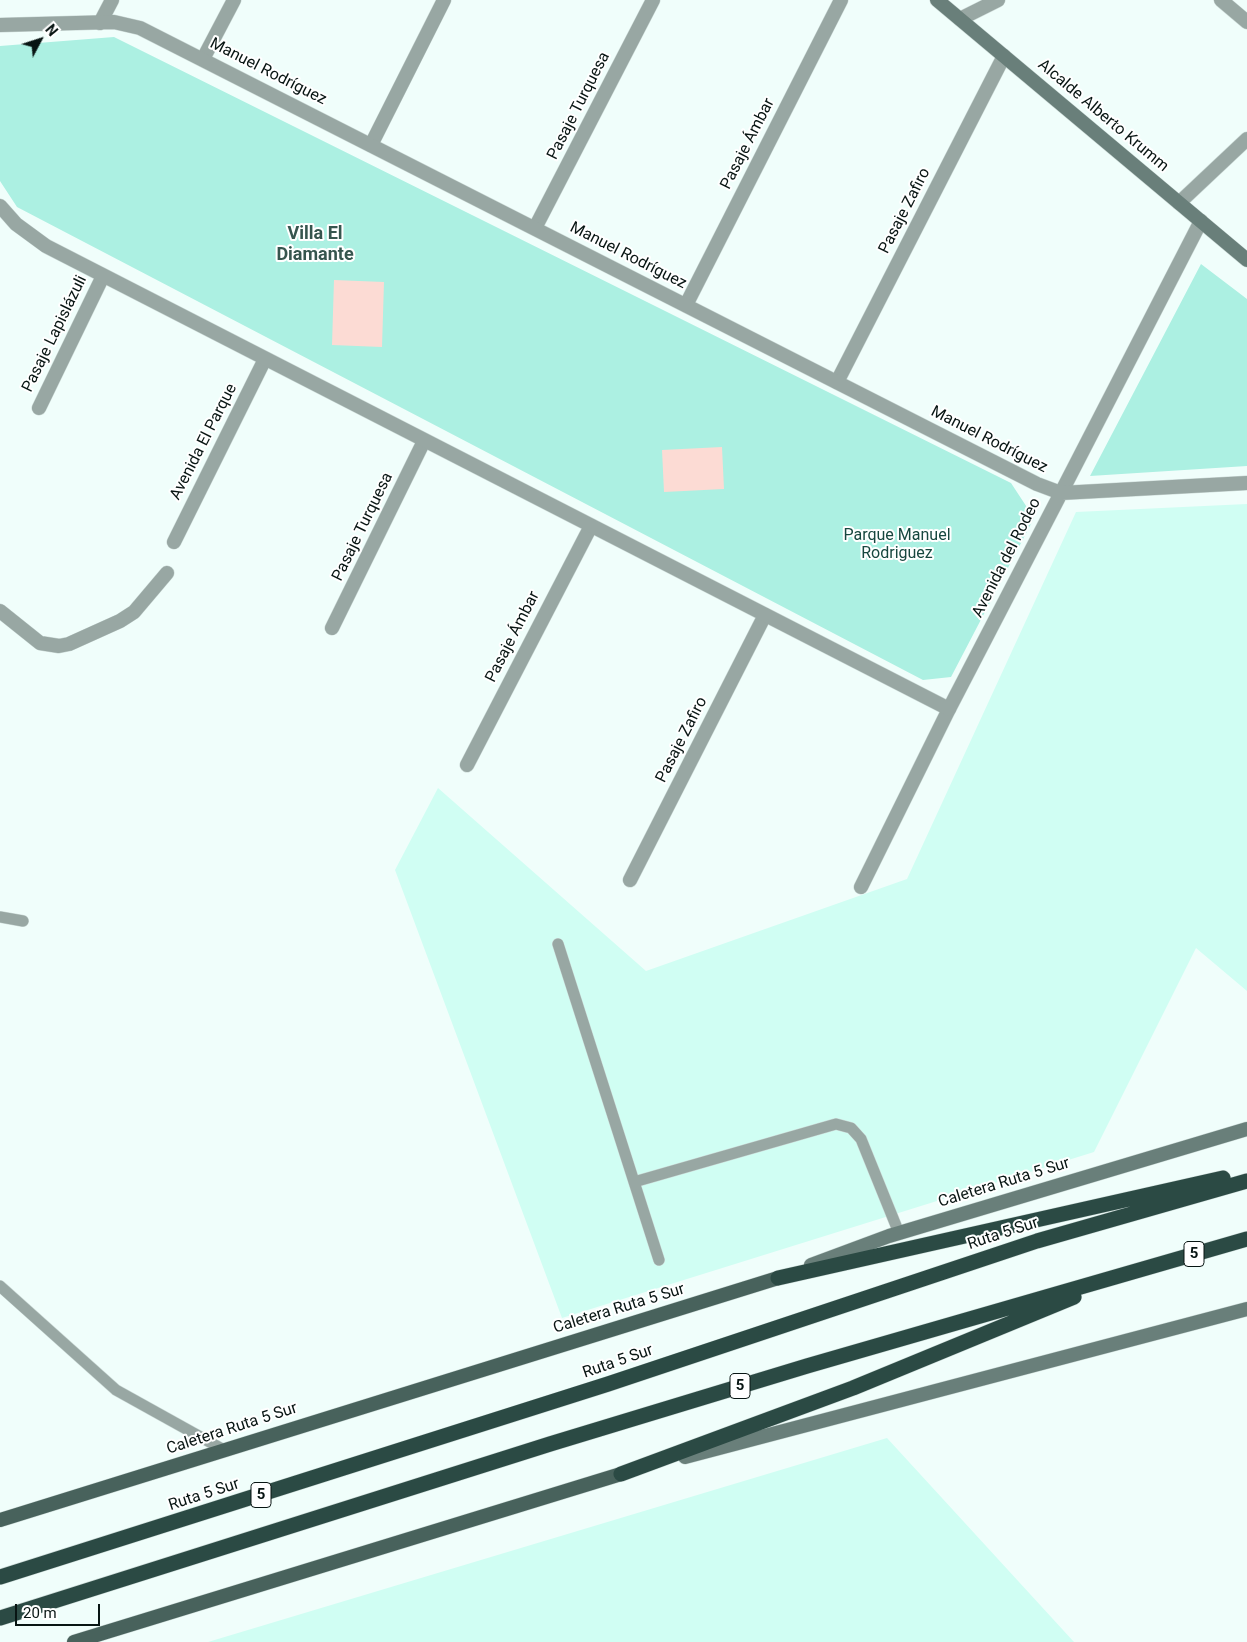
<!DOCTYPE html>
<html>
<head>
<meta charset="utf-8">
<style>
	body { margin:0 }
	#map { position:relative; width:1247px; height:1642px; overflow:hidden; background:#f0fefb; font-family:Roboto,sans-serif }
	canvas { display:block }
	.north { position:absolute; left:15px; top:15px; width:50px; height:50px; -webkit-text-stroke:4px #fff; paint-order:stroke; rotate:50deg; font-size:14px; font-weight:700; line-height:20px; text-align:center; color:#081513 }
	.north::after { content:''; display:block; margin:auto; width:18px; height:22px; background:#081513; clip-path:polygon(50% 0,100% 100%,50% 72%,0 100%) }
	.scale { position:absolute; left:15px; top:1604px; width:85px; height:22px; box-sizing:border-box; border:2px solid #081513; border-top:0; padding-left:6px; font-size:15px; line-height:18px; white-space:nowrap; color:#081513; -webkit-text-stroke:4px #fff; paint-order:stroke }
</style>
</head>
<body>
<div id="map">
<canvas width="1247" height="1642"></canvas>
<div class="north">N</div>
<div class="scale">20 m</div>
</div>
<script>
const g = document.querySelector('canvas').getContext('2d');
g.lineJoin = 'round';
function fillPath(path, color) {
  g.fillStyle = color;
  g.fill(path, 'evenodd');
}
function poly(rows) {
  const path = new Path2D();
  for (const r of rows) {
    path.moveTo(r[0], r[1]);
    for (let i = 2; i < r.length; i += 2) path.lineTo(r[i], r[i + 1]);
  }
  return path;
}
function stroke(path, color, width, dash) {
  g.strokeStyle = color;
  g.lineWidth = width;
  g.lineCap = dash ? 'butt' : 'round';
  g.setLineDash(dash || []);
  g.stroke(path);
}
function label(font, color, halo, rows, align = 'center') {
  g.font = font + ' Roboto,sans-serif';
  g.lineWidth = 4;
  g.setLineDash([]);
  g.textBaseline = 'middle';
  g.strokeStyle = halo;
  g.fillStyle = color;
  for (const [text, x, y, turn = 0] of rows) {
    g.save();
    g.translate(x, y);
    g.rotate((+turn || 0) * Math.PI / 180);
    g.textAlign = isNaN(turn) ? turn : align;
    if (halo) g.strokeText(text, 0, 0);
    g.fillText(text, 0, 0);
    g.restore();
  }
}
fillPath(poly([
	[1247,504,1247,991,1196,948,1094,1152,562,1318,395,870,438,788,646,971,907,879,1076,512],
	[887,1438,1074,1642,208,1642]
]), '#d0fef3');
fillPath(poly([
	[114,37,1011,483,1034,518,951,677,923,680,17,207,0,181,0,46],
	[1201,264,1247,299,1247,466,1090,476]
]), '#acf0e2');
fillPath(poly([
	[334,280,384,282,382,347,332,345],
	[722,447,724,489,664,492,662,450]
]), '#fcdbd4');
const service = poly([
	[0,917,23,921],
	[558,944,659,1260],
	[634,1182,836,1124,851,1128,861,1139,899,1233],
	[0,1286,116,1390,224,1450]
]);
const minor = poly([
	[1221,0,1247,22],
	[960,19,998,0],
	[100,23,112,0],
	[203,59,234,0],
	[371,145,444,0],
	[1179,203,1247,139],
	[535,228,653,0],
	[686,305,841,0],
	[837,382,1004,56],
	[39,408,103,276],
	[1061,493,1201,221],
	[174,542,265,359],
	[0,611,40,643,59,646,69,644,120,621,134,612,167,573],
	[332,628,424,441],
	[467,765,591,526],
	[630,880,765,615],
	[861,887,949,709]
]);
const tertiary = poly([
	[0,25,114,22,140,28,1037,484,1061,493,1247,483],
	[0,206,16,224,46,246,949,709,1061,493]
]);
const secondary = poly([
	[937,0,1247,260],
	[811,1265,889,1236,1247,1129],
	[685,1457,1247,1309]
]);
const primary = poly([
	[0,1520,778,1278],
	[74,1642,621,1474]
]);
const motorway = poly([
	[778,1278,1223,1178],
	[621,1474,853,1388,1074,1297],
	[0,1577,608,1384,1037,1241,1247,1181],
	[0,1618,550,1444,807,1366,1247,1239]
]);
stroke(service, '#cbd9d6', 12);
stroke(minor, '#cbd9d6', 15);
stroke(tertiary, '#cbd9d6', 15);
stroke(secondary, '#cbd9d6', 15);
stroke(primary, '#cbd9d6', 15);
stroke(motorway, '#cbd9d6', 16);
stroke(service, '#98a7a3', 11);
stroke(minor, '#98a7a3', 14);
stroke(tertiary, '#98a7a3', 14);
stroke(secondary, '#697f7a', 14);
stroke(primary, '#48625c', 14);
stroke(motorway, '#2b4a44', 15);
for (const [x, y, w] of [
	[1194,1254,20],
	[740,1386,20],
	[261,1495,20]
]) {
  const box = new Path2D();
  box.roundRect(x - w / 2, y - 12.5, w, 25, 4);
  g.fillStyle = '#fff';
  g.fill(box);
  stroke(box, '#081513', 1);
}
label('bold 15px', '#081513', null, [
	["5",1194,1254],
	["5",740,1386],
	["5",261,1495]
]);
label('16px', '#081513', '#fff', [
	["Manuel Rodríguez",268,72,27],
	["Pasaje Turquesa",579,106,-63],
	["Alcalde Alberto Krumm",1103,116,40],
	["Pasaje Ámbar",748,144,-63],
	["Pasaje Zafiro",905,211,-63],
	["Manuel Rodríguez",628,256,27],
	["Pasaje Lapislázuli",55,334,-64],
	["Manuel Rodríguez",989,440,27],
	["Avenida El Parque",204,442,-63],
	["Pasaje Turquesa",363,527,-64],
	["Avenida del Rodeo",1007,558,-63],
	["Pasaje Ámbar",513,637,-63],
	["Pasaje Zafiro",682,740,-63],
	["Caletera Ruta 5 Sur",1004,1183,-17],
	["Ruta 5 Sur",1003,1234,-18],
	["Caletera Ruta 5 Sur",619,1309,-17],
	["Ruta 5 Sur",618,1362,-19],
	["Caletera Ruta 5 Sur",232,1429,-18],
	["Ruta 5 Sur",204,1495,-18]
]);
label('16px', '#17473f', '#fff', [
	["Parque Manuel",897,536],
	["Rodriguez",897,554]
]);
label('bold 18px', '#36554e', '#fff', [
	["Villa El",315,234],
	["Diamante",315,255]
]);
</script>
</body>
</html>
